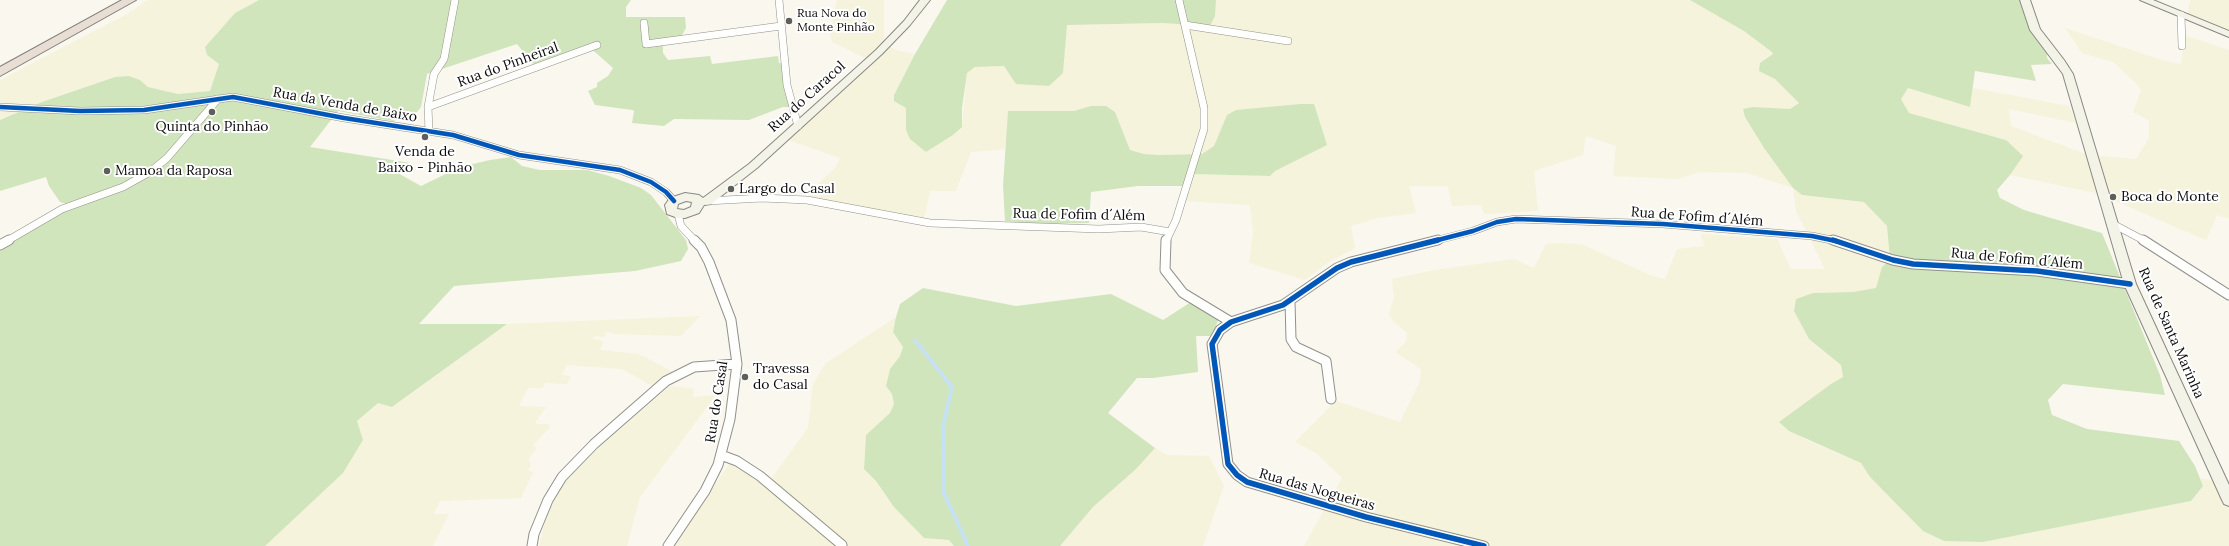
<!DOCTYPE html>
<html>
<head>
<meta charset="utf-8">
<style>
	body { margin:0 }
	canvas { display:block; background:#f9f7ee }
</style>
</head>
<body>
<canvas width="2229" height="546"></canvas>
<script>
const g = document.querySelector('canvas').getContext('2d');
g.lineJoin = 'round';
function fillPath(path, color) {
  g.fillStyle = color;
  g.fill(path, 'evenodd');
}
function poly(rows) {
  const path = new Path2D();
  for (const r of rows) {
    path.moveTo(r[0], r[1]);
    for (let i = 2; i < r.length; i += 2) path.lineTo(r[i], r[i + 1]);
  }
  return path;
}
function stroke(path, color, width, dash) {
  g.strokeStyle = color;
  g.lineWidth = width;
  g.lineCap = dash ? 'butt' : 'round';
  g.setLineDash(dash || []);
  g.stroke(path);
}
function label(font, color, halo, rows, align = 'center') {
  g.font = font + ' Lora,serif';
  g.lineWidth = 4;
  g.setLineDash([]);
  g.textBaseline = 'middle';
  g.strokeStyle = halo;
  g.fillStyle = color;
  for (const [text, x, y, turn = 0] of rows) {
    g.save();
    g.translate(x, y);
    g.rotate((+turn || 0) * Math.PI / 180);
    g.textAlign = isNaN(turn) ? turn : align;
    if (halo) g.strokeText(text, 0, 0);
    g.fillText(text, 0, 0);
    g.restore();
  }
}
fillPath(poly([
	[148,0,259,0,235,13,205,47,207,55,219,64,210,91,178,94,148,87,140,80,129,76,115,77,42,102,0,120,0,80,127,14],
	[837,0,884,0,884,42,895,50,915,54,894,95,906,108,906,130,926,152,953,135,962,127,967,73,975,67,1004,66,1016,84,1063,73,1066,25,1162,23,1210,26,1215,16,1216,0,1692,0,1780,46,1790,86,1799,102,1790,109,1753,107,1743,110,1745,117,1764,148,1793,188,1802,195,1864,202,1887,226,1890,260,1876,288,1853,292,1813,293,1796,299,1794,311,1809,339,1841,365,1843,378,1831,384,1780,422,1807,440,1861,463,1870,477,1923,531,1983,542,2191,501,2203,486,2200,478,2229,483,2229,546,1304,546,1342,478,1316,453,1295,442,1336,401,1400,422,1420,381,1421,369,1395,352,1406,341,1407,333,1393,321,1389,313,1394,298,1392,279,1435,270,1514,259,1534,268,1546,244,1560,243,1581,244,1650,275,1665,279,1677,249,1705,246,1700,234,1777,239,1791,269,1825,269,1796,211,1793,188,1746,173,1699,172,1678,179,1613,176,1616,146,1586,136,1583,155,1534,171,1538,211,1484,214,1481,205,1452,206,1448,186,1409,186,1416,213,1378,218,1351,226,1355,248,1329,262,1305,280,1249,263,1253,232,1250,205,1185,201,1192,174,1270,176,1275,171,1314,104,1236,110,1227,115,1214,146,1202,154,1159,155,1144,154,1130,150,1115,112,1091,106,1074,111,1009,111,1005,149,971,152,956,191,930,191,923,225,868,216,807,201,816,186,836,167,840,158,788,140,874,62,832,42,830,34],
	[2190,0,2229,0,2229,31,2188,15],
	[2065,28,2165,61,2181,64,2184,35,2229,50,2229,219,2217,215,2206,240,2096,193,2010,175,2016,166,2006,140,1909,113,1901,99,1908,88,1970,107,1973,88,2069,106,2076,123,2009,109,2011,126,2088,155,2136,159,2149,138,2149,120,2133,112,2141,91,2138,85,2113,62,2082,53],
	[700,316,681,336,613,334,609,332,606,332,604,337,595,336,593,339,601,340,603,343,600,350,639,354,673,372,652,386,622,369,567,365,562,375,571,376,567,384,545,383,542,388,528,388,519,406,546,407,536,421,537,424,548,424,550,427,533,445,537,448,528,459,531,464,528,471,533,472,521,498,440,501,434,514,449,514,433,546,265,546,343,473,363,440,357,421,378,403,393,407,507,324],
	[896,317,893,332,903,347,900,356,890,369,886,385,892,394,894,404,890,413,866,435,864,469,876,481,894,507,924,538,949,540,954,546,674,546,731,461,769,482,808,428,813,383,826,363],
	[670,386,694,389,693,397,716,395,640,497,627,546,539,546,547,514,564,482,585,460],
	[1155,448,1167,455,1209,456,1224,486,1203,546,1060,546,1093,507,1136,469]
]), '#f5f3db');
fillPath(poly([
	[259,0,631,0,626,7,626,17,685,17,686,28,681,37,663,44,663,53,668,60,710,56,712,64,778,56,779,63,785,63,793,107,783,107,749,120,674,119,664,126,632,123,634,111,632,110,595,105,588,91,597,87,597,83,608,76,613,68,587,45,533,64,517,44,427,74,421,107,417,112,406,118,392,121,338,111,310,147,411,163,396,172,421,186,460,167,490,160,511,157,522,166,540,170,587,170,609,176,641,188,651,195,686,240,688,249,681,261,635,271,454,286,419,324,507,324,392,407,378,403,357,421,363,440,343,473,265,546,0,546,0,247,11,245,17,238,70,205,60,202,49,186,46,177,0,191,0,120,42,102,115,77,129,76,140,80,148,87,178,94,210,91,219,64,207,55,205,47,235,13],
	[947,0,1216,0,1215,16,1210,26,1162,23,1067,25,1063,73,1049,86,1016,84,1004,66,975,67,967,73,962,108,962,127,953,135,926,152,910,139,906,130,906,108,894,101,894,95,915,54],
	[1690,0,2021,0,2047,52,2047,58,2052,64,2031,65,2036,81,1975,71,1970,107,1908,88,1901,99,1909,113,2006,140,2023,156,2010,175,1997,190,2000,198,2024,210,2102,233,2160,375,2165,395,2063,384,2048,400,2052,415,2087,429,2179,441,2195,466,2203,486,2191,501,1983,542,1944,541,1923,531,1870,477,1861,463,1789,431,1779,422,1831,384,1843,377,1841,365,1809,339,1794,311,1796,299,1813,293,1853,292,1876,288,1882,267,1890,260,1887,226,1864,202,1802,195,1793,188,1764,148,1745,117,1743,109,1753,107,1790,109,1799,103,1775,79,1759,71,1760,63,1773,54,1772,52,1744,31],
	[1300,104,1314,104,1327,145,1275,171,1270,176,1192,174,1186,186,1138,186,1091,192,1089,223,1040,224,1005,221,1003,186,1008,111,1074,111,1091,106,1106,106,1115,112,1130,150,1144,154,1159,155,1202,154,1214,146,1227,115,1236,110],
	[923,288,1016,306,1111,294,1163,320,1191,302,1219,318,1212,336,1196,336,1198,372,1153,378,1137,378,1108,413,1155,448,1136,469,1093,507,1060,546,954,546,949,540,924,538,894,507,876,481,864,469,866,435,890,413,894,404,892,394,886,386,890,369,900,356,903,347,893,332,896,317,900,304]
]), '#d1e5bd');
stroke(poly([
	[915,340,952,387,943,426,944,493,968,546]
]), '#c6e2f2', 4);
const streetFar1 = poly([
	[779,0,787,85,798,126],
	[2181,15,2182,46],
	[644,23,646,44,781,26],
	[1185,25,1288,41],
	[0,107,80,111,144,110,233,97,344,118,453,135,519,155,620,170,651,182,666,192,674,201],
	[428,107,597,45],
	[429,131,428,107,434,74,444,59,455,0],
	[707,201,762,198,807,200,930,223,1099,229,1141,227,1170,232],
	[678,214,681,226,695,241],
	[2111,223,2145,241],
	[7,241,62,209,123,187,150,172,167,158,218,99],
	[1166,241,1176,220,1204,129,1204,108,1179,0],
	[1434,241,1473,231,1497,222,1516,219,1663,224,1812,236,1836,241]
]);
const street = poly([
	[1166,240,1165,270,1183,293,1231,322],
	[1438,240,1351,262,1337,268,1283,305,1231,322,1220,330,1212,344,1228,464,1237,475,1247,482,1366,517,1484,546],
	[1833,240,1893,260,1913,264,2037,271,2130,284],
	[2143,240,2229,295],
	[0,245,9,240],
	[1290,301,1291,339,1296,347,1326,361,1331,399],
	[721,455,737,461,760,476,842,545],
	[532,546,534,534,548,500,562,477,594,444,666,381,694,367,737,364],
	[668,546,705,491,718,465,730,419,737,364,731,320,709,262,701,247,694,240]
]);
const secondary = poly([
	[920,0,930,0,910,25,882,54,757,168,711,204,704,205,699,213,685,218,678,218,667,214,665,205,670,198,685,193,699,195,703,198,749,164,876,50,904,21,920,0],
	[686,201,692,202,691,207,684,210,677,209,678,204,686,201],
	[2020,0,2030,0,2040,29,2064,60,2073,74,2136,284,2229,485,2229,506,2224,504,2222,500,2124,284,2063,74,2030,30,2020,0],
	[2140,0,2153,0,2229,31,2229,37,2140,0]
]);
const highway = poly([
	[122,0,136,0,0,76,0,67,122,0]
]);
stroke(streetFar1, '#92918d', 8);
stroke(street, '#92918d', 11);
stroke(secondary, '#898884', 2);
stroke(highway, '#7f7f7a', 2);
stroke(streetFar1, '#fefefc', 7);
stroke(street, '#fefefc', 9);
fillPath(secondary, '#f4f3e7');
fillPath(highway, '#e8ded4');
stroke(poly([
	[0,107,80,111,144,110,233,97,344,118,453,135,519,155,620,170,651,182,666,192,674,201],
	[1434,241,1473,231,1497,222,1516,219,1663,224,1812,236,1836,241]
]), '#0057b8', 4.5);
stroke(poly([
	[1438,240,1351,262,1337,268,1283,305,1231,322,1220,330,1212,344,1228,464,1237,475,1247,482,1366,517,1484,546],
	[1833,240,1893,260,1913,264,2037,271,2130,284]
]), '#0057b8', 5.5);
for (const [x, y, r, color] of [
	[789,21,4,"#5e5e5a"],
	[212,112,4,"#5e5e5a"],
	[425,137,4,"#5e5e5a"],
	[107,171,4,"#5e5e5a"],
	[731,189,4,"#5e5e5a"],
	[2113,197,4,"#5e5e5a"],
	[745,377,4,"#5e5e5a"]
]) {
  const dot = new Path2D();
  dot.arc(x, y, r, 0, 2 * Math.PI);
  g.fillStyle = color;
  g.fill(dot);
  stroke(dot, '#fff', 1.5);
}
label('12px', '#0b0b0b', '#fff', [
	["Rua Nova do",797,14],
	["Monte Pinhão",797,28]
], 'left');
label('14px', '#0b0b0b', '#fff', [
	["Rua do Pinheiral",508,65,-20],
	["Rua do Caracol",807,97,-42],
	["Rua da Venda de Baixo",345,105,10],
	["Rua de Fofim d´Além",1079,215,1],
	["Rua de Fofim d´Além",1697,217,4],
	["Rua de Fofim d´Além",2017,259,5],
	["Rua de Santa Marinha",2171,333,66],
	["Rua do Casal",717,402,-81],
	["Rua das Nogueiras",1317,490,16]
]);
label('14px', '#0b0b0b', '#fff', [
	["Quinta do Pinhão",212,127,"center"],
	["Venda de",425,152,"center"],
	["Baixo - Pinhão",425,168,"center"],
	["Mamoa da Raposa",115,171],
	["Largo do Casal",739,189],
	["Boca do Monte",2121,197],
	["Travessa",753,369],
	["do Casal",753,385]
], 'left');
</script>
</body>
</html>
